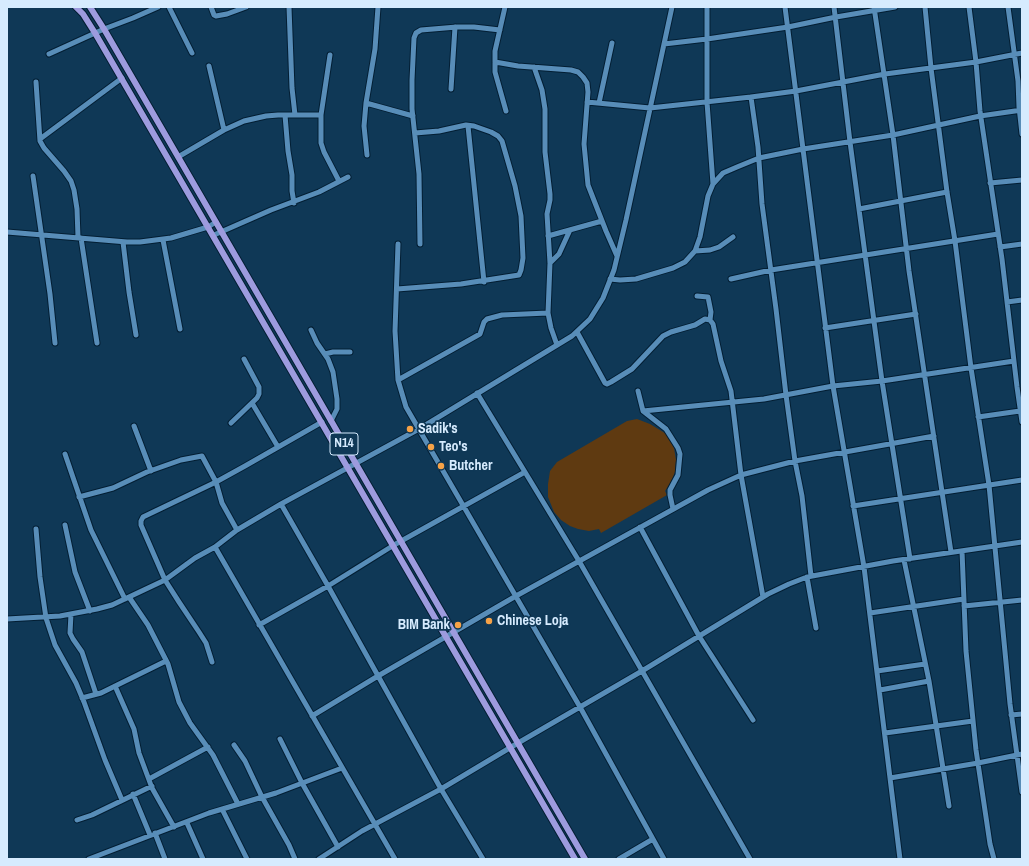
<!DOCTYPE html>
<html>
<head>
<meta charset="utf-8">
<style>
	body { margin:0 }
	#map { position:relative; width:1029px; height:866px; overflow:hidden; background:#0f3856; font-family:"Archivo Narrow",sans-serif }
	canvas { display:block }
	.frame { position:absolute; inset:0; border:8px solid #d6ebfe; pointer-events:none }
</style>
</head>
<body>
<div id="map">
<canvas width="1029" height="866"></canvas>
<div class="frame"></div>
</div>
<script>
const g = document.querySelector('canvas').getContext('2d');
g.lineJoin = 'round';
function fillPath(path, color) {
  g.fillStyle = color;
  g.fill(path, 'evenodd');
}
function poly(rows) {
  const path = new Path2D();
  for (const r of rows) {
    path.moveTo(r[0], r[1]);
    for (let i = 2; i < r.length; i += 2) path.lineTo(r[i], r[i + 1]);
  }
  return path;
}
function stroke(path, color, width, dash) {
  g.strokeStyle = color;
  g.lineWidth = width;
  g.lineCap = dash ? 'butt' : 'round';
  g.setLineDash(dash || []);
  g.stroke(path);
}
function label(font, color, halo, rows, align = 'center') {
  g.font = font + ' "Archivo Narrow",sans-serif';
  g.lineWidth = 3.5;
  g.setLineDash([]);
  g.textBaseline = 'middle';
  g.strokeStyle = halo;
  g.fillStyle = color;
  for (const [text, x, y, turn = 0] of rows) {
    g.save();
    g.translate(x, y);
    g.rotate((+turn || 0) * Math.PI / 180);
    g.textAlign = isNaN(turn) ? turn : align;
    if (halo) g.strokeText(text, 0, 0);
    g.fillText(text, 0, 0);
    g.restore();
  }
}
fillPath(poly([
	[637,419,650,424,668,435,674,448,676,460,675,472,671,482,665,491,667,495,601,533,599,529,589,531,578,529,570,526,561,520,554,512,548,497,548,484,550,471,557,462,627,421]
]), '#5f3a11');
const minor = poly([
	[169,7,192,53],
	[211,7,214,15,216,16,227,14,246,7],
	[289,7,292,88,295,115],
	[505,7,495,51,495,72,506,111],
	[707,7,707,102,713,184],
	[785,7,833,386,864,567,900,859],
	[834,7,850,142,882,381,910,559],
	[874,7,893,135,909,271,951,552],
	[925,7,931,68,947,192,955,241,971,368,989,485,1010,704,1022,792],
	[969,7,976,62,980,111,1002,259,1017,387,1022,422],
	[1008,7,1018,81,1019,107,1022,134],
	[664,44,707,39,788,27,836,17,895,7],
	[49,54,104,29,133,18,158,7],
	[330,55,321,115,321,143,324,152,339,181],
	[495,62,518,66,571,70,578,72,583,77,587,83,588,92,584,144,588,185,606,231,617,256],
	[209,66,224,130],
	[534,67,542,90,545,109,545,152,550,194,550,200,547,214,550,263,548,313,551,328,557,345],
	[36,82,40,141,44,148,64,171,71,181,74,190,77,209,78,237],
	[451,89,455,27],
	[751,97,758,147,762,204,776,309,786,395,795,461,802,496,811,576],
	[587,102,650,108,751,97,796,91,885,74,976,62,1022,53],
	[366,103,413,116],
	[599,103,612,43],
	[285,115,288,151,292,175,292,191,294,203],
	[468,126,484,282],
	[40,139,122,78],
	[367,155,364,126,366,103,375,49,378,7],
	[178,157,224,130,244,121,266,116,278,115,321,115],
	[33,176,50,294,55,343],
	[990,183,1022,180],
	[859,209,947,192],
	[7,232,127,242,140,242,171,238,208,227,216,222],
	[214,235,271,210,319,192,348,177],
	[548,236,602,221],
	[81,238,97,343],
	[163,240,180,329],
	[123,242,129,292,136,335],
	[398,244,395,331,398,380,406,407,580,707,664,859],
	[420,244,419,174,412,109,412,80,414,38,416,33,421,30,457,27,474,27,500,30],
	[1000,247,1022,244],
	[695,251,710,250,719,247,733,237],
	[550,263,559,254,570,230],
	[610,279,620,280,636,279,673,268,685,262,695,251,700,237,708,196,713,184,723,173,737,167,759,158,803,149,893,135,980,116,1022,110],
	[731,279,771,270,998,234],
	[397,289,461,284,519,275,521,270,523,258,521,216,515,186,502,141,498,136,491,132,474,126,466,125,439,131,415,133],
	[697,296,708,297,711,312,710,320,713,324,721,361,731,391,741,475,763,597],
	[1007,302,1022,300],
	[825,328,916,314],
	[311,330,317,343,328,359,333,372,337,399,337,409,331,421],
	[577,332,605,383,607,384,611,382,632,369,663,336,671,332,695,325,705,319,710,320],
	[325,354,333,352,350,352],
	[398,380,480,334,484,322,487,319,502,315,548,313],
	[638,391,643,411,666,429,678,448,680,454,678,475,670,490,670,495,673,509],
	[477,393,579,561,750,859],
	[252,403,278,447],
	[643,411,764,399,833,386,882,381,1014,361],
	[978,417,1020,411],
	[231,423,257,398,259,394,259,387,244,359],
	[134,426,151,471],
	[65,454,91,530,125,599],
	[79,497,113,488,147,472,181,460,202,456,216,482,222,503,237,530],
	[281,504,328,586,441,789,483,859],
	[853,506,1022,480],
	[65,525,75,572,90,611],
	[640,527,699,636,753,720],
	[36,529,40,577,46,618,55,645,76,683,84,702,105,760,122,800],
	[215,547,395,859],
	[962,551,966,651,976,750,990,844,994,859],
	[904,560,929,681,949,806],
	[807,577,816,628],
	[129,597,148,625,168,664,179,702,190,723,213,755,238,804],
	[964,606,1022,600],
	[870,613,964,599],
	[71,614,70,633,73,639,82,652,96,694],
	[7,619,60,616,97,609,112,605,165,580,195,558,215,547,237,530,281,504,419,429,572,336,590,319,603,298,614,270,626,220,672,7],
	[259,625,328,586,394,545,525,472],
	[212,662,206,643,199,632,179,602,165,580,141,525,141,521,143,517,216,482,245,466,322,422],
	[877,671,925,664],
	[115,686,134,729,139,753,152,788,174,827],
	[880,690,929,681],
	[82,698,101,693,166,661],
	[1011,715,1022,714],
	[312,716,378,676,516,596,708,490,741,475,795,461,934,436],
	[885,733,973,721],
	[280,739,302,783,338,847],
	[234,745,245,761,262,797,289,845,295,859],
	[890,778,978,763,1022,754],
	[149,779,208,747],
	[133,794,150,835],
	[222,809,247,859],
	[77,820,92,815,152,786],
	[187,823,203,859],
	[155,833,165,859],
	[89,859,209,813,276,793,342,768],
	[319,859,362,831,441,789,518,743,642,671,768,594,789,584,807,577,893,561,1022,542],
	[619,859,653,839]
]);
const major = poly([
	[76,7,83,14,95,33,575,859],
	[90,7,104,29,585,859]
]);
stroke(minor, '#031e33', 7);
stroke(major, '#031e33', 8);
stroke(minor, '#588db8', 5);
stroke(major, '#9d9bde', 6);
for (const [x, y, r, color] of [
	[410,429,4,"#f6a247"],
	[431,447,4,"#f6a247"],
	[441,466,4,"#f6a247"],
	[489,621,4,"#f6a247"],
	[458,625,4,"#f6a247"]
]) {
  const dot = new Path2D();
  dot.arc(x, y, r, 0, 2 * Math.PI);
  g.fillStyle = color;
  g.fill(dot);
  stroke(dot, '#0f3856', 1.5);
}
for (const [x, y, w] of [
	[344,444,28]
]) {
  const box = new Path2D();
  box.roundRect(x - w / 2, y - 11, w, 22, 3);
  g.fillStyle = '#0f3856';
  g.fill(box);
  stroke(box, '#d6ebfe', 1);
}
label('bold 13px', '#d6ebfe', null, [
	["N14",344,444]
]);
label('bold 14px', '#d6ebfe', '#0f3856', [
	["Sadik's",418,429],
	["Teo's",439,447],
	["Butcher",449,466],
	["Chinese Loja",497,621],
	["BIM Bank",450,625,"right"]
], 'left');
</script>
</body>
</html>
